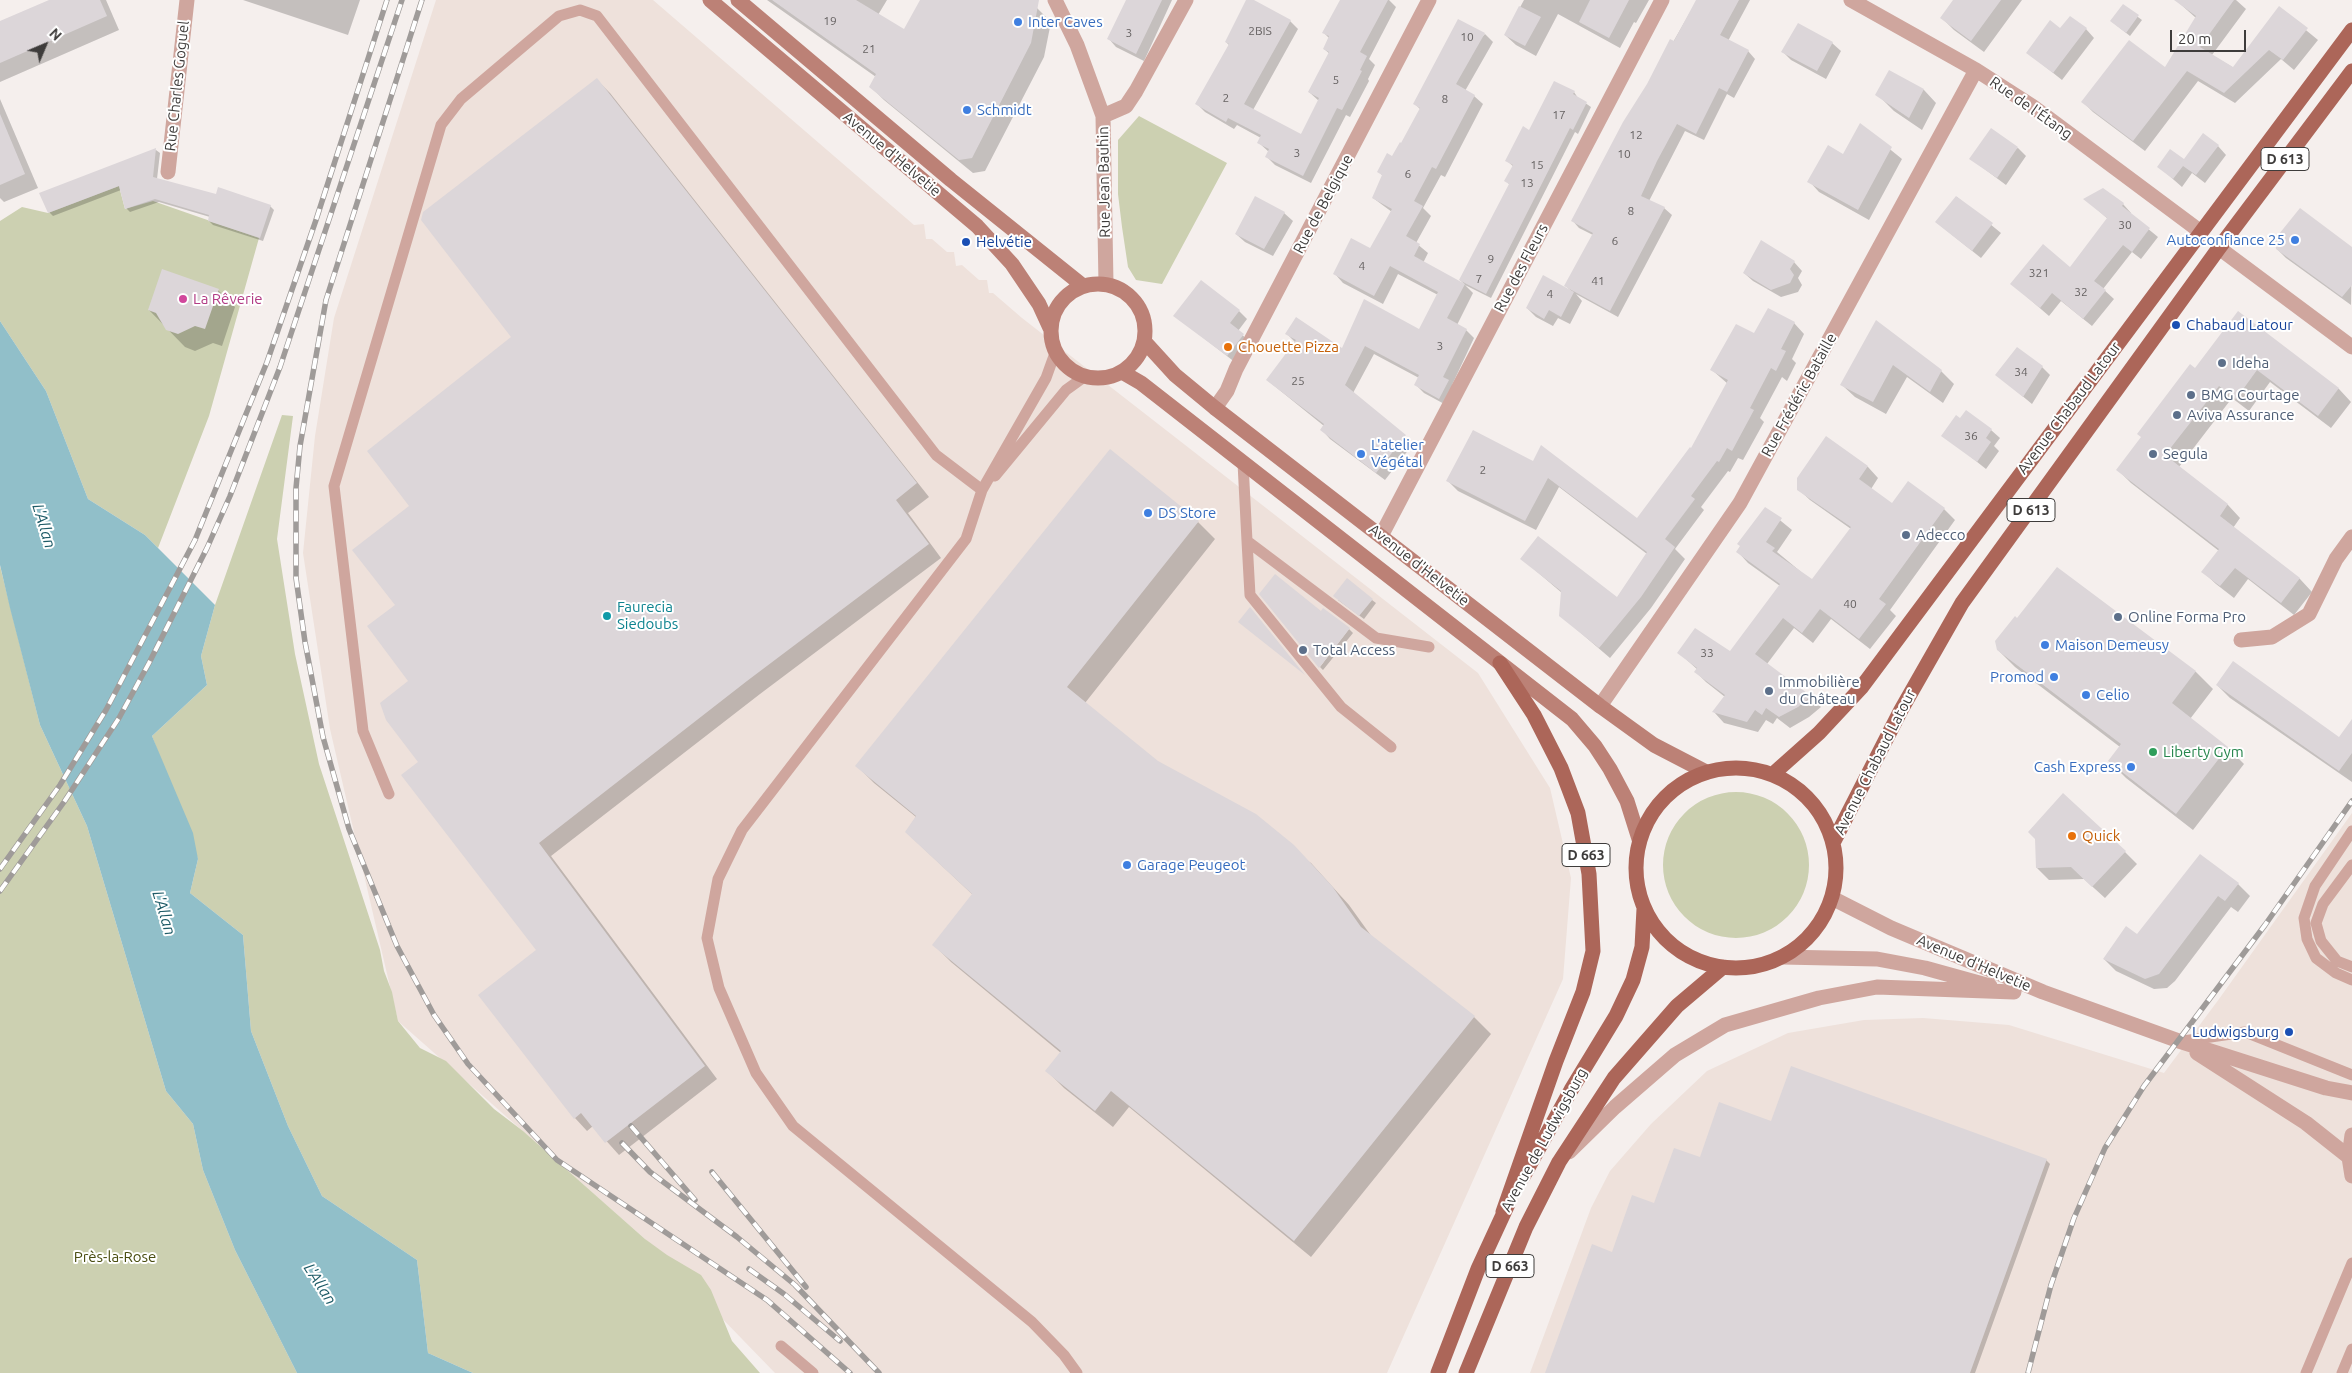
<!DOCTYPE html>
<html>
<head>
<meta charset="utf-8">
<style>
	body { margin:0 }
	#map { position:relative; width:2352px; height:1373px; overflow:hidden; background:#f5efed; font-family:Ubuntu,sans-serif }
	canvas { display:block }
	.north { position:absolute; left:20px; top:20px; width:50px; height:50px; -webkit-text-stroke:4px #fff; paint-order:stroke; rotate:45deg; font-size:14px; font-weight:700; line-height:20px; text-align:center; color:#3e3c3b }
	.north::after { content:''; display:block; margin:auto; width:18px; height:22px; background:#3e3c3b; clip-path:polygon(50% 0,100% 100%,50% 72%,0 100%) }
	.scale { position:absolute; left:2170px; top:30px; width:76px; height:22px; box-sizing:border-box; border:2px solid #3e3c3b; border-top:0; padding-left:6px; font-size:15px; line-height:18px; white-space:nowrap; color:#3e3c3b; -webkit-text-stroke:4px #fff; paint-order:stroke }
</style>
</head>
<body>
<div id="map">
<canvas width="2352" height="1373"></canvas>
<div class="north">N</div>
<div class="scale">20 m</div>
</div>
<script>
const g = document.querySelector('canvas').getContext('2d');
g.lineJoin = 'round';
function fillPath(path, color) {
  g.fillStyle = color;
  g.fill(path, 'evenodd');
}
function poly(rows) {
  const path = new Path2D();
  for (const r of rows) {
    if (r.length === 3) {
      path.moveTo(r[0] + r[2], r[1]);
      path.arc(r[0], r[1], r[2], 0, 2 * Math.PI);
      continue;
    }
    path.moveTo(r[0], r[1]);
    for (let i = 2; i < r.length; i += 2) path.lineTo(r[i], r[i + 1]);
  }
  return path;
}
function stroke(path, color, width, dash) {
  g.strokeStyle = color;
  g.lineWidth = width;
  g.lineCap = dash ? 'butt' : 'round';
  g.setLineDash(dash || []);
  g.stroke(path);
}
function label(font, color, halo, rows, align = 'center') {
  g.font = font + ' Ubuntu,sans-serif';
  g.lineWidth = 4;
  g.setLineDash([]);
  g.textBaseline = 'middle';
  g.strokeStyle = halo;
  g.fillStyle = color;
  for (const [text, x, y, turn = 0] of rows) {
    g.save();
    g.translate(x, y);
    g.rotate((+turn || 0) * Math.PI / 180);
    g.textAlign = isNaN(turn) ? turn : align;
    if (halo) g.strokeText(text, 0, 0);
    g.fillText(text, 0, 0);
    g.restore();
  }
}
fillPath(poly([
	[436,0,653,0,914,225,924,224,926,239,932,239,947,252,954,252,956,266,962,265,979,280,987,280,989,293,993,293,1022,318,1478,673,1550,788,1571,878,1563,979,1387,1373,775,1373,645,1239,398,1021,330,729,303,553,315,436,334,318],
	[2352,813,2352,1373,1530,1373,1591,1208,1610,1171,1651,1124,1707,1071,1788,1033,1864,1020,1923,1018,2009,1025,2164,1073,2219,999]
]), '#eee1db');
fillPath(poly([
	[1139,116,1227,163,1162,284,1136,280,1128,267,1122,227,1118,194,1118,140],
	[119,186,125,209,153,201,259,238,209,416,158,548,145,535,88,499,46,391,0,321,0,221,22,207,48,213],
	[282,415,293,416,277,539,295,654,319,764,380,950,384,971,392,992,398,1021,420,1048,446,1061,494,1109,523,1131,645,1239,667,1255,701,1275,711,1290,732,1341,760,1373,473,1373,428,1353,417,1260,322,1196,288,1126,251,1031,243,935,190,893,198,859,152,736,207,685,201,656,215,605],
	[0,566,40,725,87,826,166,1091,193,1124,203,1170,235,1250,297,1373,0,1373],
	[1736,865,73]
]), '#ccd0b1');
fillPath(poly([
	[0,321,46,391,88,499,145,535,215,605,201,656,207,685,152,736,193,833,198,859,190,893,243,935,251,1031,288,1126,322,1196,417,1260,428,1353,473,1373,297,1373,235,1250,203,1170,193,1124,166,1091,87,826,40,725,10,608,0,565]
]), '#91bfc9');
fillPath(poly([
	[52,0,106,0,119,30,0,82,0,22],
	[243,0,360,0,348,35],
	[767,0,887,0,878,15,904,31,921,0,1038,0,1037,8,1051,22,1044,57,985,171,973,173,884,100,871,87,876,77],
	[1128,0,1172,0,1144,61,1116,47,1109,39],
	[1248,0,1252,0,1290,21,1298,29,1253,110,1301,135,1319,101,1309,92,1330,54,1324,49,1329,38,1323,32,1342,0,1389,0,1396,7,1369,59,1375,65,1368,79,1369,81,1350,117,1346,115,1311,183,1275,165,1267,157,1269,152,1259,143,1261,138,1237,125,1234,129,1205,112,1197,104,1229,45,1226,42],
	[1524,0,1649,0,1636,23,1634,22,1620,48,1558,14,1536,56,1516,45,1505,35],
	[1697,0,1750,0,1728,41,1748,51,1755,59,1734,98,1727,94,1704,140,1685,131,1649,201,1664,208,1672,215,1618,317,1576,294,1582,301,1570,324,1558,318,1553,326,1536,317,1527,308,1571,291,1566,286,1593,235,1579,228,1572,220],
	[1955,0,2022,0,1984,52,1954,30,1942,18],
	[2180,0,2236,0,2246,9,2212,55,2234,68,2279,8,2318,40,2294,70,2281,59,2235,103,2198,81,2145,151,2093,112,2083,102,2166,69,2196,18,2178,2],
	[2123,6,2142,20,2130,36,2111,21],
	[2086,29,2094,38,2062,80,2028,53,2061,30],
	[1485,34,1493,42,1465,91,1474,96,1483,104,1445,177,1441,175,1423,208,1431,216,1416,243,1428,253,1423,263,1464,284,1460,280,1510,185,1506,181,1514,167,1507,161,1530,132,1574,92,1578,98,1591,107,1578,134,1575,132,1491,298,1465,285,1473,293,1457,325,1466,330,1474,338,1452,385,1456,390,1448,406,1424,393,1416,385,1419,378,1374,354,1353,393,1413,444,1385,480,1330,439,1322,430,1324,426,1267,380,1296,343,1287,334,1343,349,1419,331,1438,295,1398,274,1383,304,1343,283,1335,274,1370,250,1392,212,1373,198,1383,176,1379,172,1402,145,1421,110,1415,104],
	[1832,43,1841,51,1826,79,1791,60,1783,52],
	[1898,76,1924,90,1936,103,1922,130,1894,111,1881,98],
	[597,80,610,93,929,497,908,513,941,558,760,694,551,856,717,1079,619,1155,593,1126,587,1131,575,1118,538,950,420,762,410,682,396,605,411,507,513,337],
	[0,99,38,188,4,202,0,198],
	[1860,125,1902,159,1869,220,1819,192,1809,181,1844,155],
	[2218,146,2226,155,2205,183,2192,173,2182,187,2158,166,2185,161],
	[2018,148,2026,156,2006,185,1971,159],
	[156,150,160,153,157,179,217,196,270,206,274,210,263,241,213,225,209,221,210,217,159,202,130,212,126,208,121,190,53,216,49,212,41,194],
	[1957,197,2001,233,1981,258,1936,222],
	[2085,199,2123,204,2131,213,2130,214,2158,237,2141,259,2132,252,2103,289,2114,299,2092,326,2061,301,2049,316,2012,284,2071,268,2108,219],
	[1284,213,1293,221,1273,256,1245,242,1236,234],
	[2352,248,2351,305,2286,258,2277,249],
	[1794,262,1802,271,1798,278,1802,285,1798,292,1781,297,1753,281,1744,273],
	[218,290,235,307,222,346,213,343,195,351,185,347,149,310],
	[1239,311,1247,319,1238,331,1251,343,1236,363,1175,316],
	[2238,313,2339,389,2351,402,2331,428,2270,382,2249,411,2232,398,2179,467,2228,505,2240,518,2233,528,2300,579,2312,592,2294,615,2248,579,2234,598,2216,584,2203,572,2219,551,2131,483,2118,470],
	[1876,322,1941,371,1954,384,1943,403,1907,377,1886,414,1855,397,1842,385],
	[1794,323,1804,334,1792,359,1796,363,1787,381,1782,377,1760,418,1764,422,1743,460,1738,458,1730,472,1728,471,1701,507,1704,510,1675,549,1685,559,1651,608,1610,658,1561,616,1562,593,1522,559,1617,598,1647,554,1559,487,1536,530,1458,491,1448,481,1473,431,1637,520,1691,450,1728,384,1712,370,1755,335],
	[2042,367,2050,375,2032,404,1997,375],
	[1991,430,2000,438,1994,446,1999,451,1986,469,1943,435],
	[1826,438,1868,467,1878,478,1871,489,1892,505,1908,483,1944,509,1955,520,1890,610,1896,616,1870,649,1831,619,1813,643,1794,628,1767,664,1811,697,1821,707,1809,717,1790,728,1777,718,1773,724,1766,720,1758,732,1724,723,1714,712,1725,697,1706,682,1696,672,1698,670,1679,653,1730,653,1780,586,1748,563,1738,552,1765,508,1792,530,1777,552,1812,581,1851,529,1810,500,1798,489],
	[1198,522,1215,539,1085,703,1157,762,1311,863,1349,905,1372,937,1474,1017,1491,1034,1311,1257,1129,1107,1113,1127,1064,1088,1047,1071,1061,1053,951,962,934,945,973,895,906,832,916,817,874,783,857,766],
	[2057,568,2196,672,2213,689,2190,719,2227,747,2244,764,2193,830,2126,778,2109,761,2120,747,2015,667,1998,650],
	[1338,600,1372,600,1376,603,1364,619],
	[1349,629,1353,633,1323,670,1320,667],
	[2217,685,2339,738,2352,738,2352,782,2230,698],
	[2125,852,2137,864,2105,898,2084,879,2049,880,2037,868],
	[2238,884,2250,896,2238,912,2231,907,2175,981,2167,988,2154,989,2116,971,2104,959,2138,936],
	[1701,1159,2046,1160,2050,1164,1975,1373,1546,1373,1613,1253,1655,1205]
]), '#0003');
fillPath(poly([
	[49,0,100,0,107,16,0,63,0,21],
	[772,0,856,0,904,29,920,0,1039,0,1031,43,972,158,959,160,869,87,876,74],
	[1126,0,1162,0,1136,54,1107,39],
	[1246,0,1254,0,1291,20,1244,104,1301,134,1319,98,1308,92,1329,52,1323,49,1329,36,1322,33,1340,0,1388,0,1360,52,1367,56,1360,70,1362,71,1342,110,1337,108,1303,176,1265,157,1269,149,1257,143,1261,135,1228,118,1226,122,1195,104,1229,44,1225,42],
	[1590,0,1629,0,1609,38,1579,22],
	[1696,0,1739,0,1720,35,1749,50,1727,92,1719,88,1696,134,1677,124,1657,161,1641,196,1665,207,1610,311,1564,286,1593,233,1571,221,1623,122,1647,84,1670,39,1674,41],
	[1953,0,2001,0,1971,41,1940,18],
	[2174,0,2234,0,2200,47,2233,67,2279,6,2308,28,2283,60,2269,50,2224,93,2187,71,2133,141,2081,102,2129,40,2165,67,2196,16],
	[2123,4,2139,15,2126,33,2110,21],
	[1519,6,1541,17,1525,46,1504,35],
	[2070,16,2087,28,2053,73,2026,53,2050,20,2060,28],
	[1458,19,1485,33,1456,84,1475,95,1436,169,1432,167,1414,201,1423,206,1406,236,1420,244,1414,256,1465,284,1447,318,1467,329,1443,377,1449,380,1439,399,1414,385,1419,375,1365,346,1345,385,1406,435,1376,473,1320,430,1324,424,1266,380,1296,340,1285,334,1296,317,1342,348,1364,299,1419,329,1438,292,1390,266,1374,296,1333,274,1351,238,1370,248,1392,209,1372,198,1382,175,1377,172,1387,153,1392,156,1400,142,1401,143,1420,108,1413,104],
	[1798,23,1833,42,1817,71,1781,52],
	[1889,70,1924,89,1909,118,1875,95],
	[597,78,917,483,896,500,929,544,747,681,539,843,705,1066,605,1143,581,1113,574,1119,478,995,536,950,401,775,418,762,386,720,380,703,408,681,367,626,395,605,352,550,409,506,367,451,511,337,421,220,423,212],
	[1554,81,1575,91,1573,94,1587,102,1573,130,1570,128,1486,294,1459,280,1509,184,1504,181,1513,165,1505,161,1523,126,1529,130],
	[0,114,25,174,0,185],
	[1860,123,1892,147,1858,210,1807,182,1828,145,1843,154],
	[1991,128,2018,147,1997,178,1969,159],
	[2203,133,2219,145,2196,175,2183,166,2173,179,2157,167,2170,149,2184,159],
	[156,148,153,177,216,194,218,187,271,205,260,238,208,221,209,215,155,199,125,209,119,186,48,213,39,193],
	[2103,188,2124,203,2122,206,2150,228,2132,252,2123,245,2094,281,2106,290,2083,319,2052,293,2040,308,2010,284,2043,244,2070,267,2107,218,2083,199],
	[1255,196,1285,212,1264,249,1235,234],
	[1956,196,1993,223,1972,251,1935,222],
	[2300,208,2352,247,2352,285,2342,297,2276,249,2275,239],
	[1761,240,1795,261,1790,269,1794,275,1790,283,1771,290,1743,273],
	[162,269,219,289,205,329,195,326,178,334,166,330,156,313,148,310],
	[1543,275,1574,292,1561,317,1549,310,1544,319,1526,308],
	[1201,280,1240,310,1230,323,1244,334,1227,356,1173,316],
	[1768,308,1795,322,1781,349,1786,351,1776,371,1771,368,1750,408,1754,410,1732,451,1727,448,1719,462,1717,461,1691,496,1695,499,1665,539,1675,547,1641,597,1599,648,1559,616,1561,591,1520,559,1538,536,1617,597,1647,552,1548,478,1525,521,1446,481,1473,430,1533,461,1541,445,1637,518,1690,447,1691,448,1728,380,1710,370,1736,324,1754,333],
	[2238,311,2339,388,2318,416,2257,370,2236,399,2219,386,2165,455,2228,504,2220,516,2300,578,2281,603,2235,568,2220,586,2201,572,2219,549,2116,470,2141,437,2137,434,2190,364,2195,368],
	[1876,320,1942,370,1930,392,1893,365,1873,402,1840,385],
	[2017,347,2043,366,2023,397,1995,375],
	[1966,410,1992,429,1986,438,1991,442,1977,462,1941,436,1956,415,1960,418],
	[1826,436,1868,466,1859,479,1892,503,1908,481,1945,508,1879,599,1886,604,1859,639,1820,609,1802,633,1783,618,1755,654,1811,696,1798,707,1779,717,1766,708,1762,715,1755,710,1747,722,1712,712,1725,695,1694,672,1697,668,1677,653,1695,628,1730,651,1780,584,1736,552,1740,546,1737,544,1765,507,1782,518,1766,542,1775,548,1772,551,1812,579,1851,527,1797,490,1797,478],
	[1110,449,1199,521,1067,687,1158,761,1256,814,1294,845,1332,886,1361,927,1475,1016,1294,1241,1111,1091,1095,1111,1045,1071,1061,1051,932,945,972,894,905,832,916,816,855,766],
	[2057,567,2196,671,2172,703,2228,747,2176,814,2108,761,2121,744,1997,650,1995,641,2015,616,2017,618],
	[1275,574,1321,611,1323,608,1350,628,1319,668,1259,594],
	[1347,578,1373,599,1359,616,1333,596],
	[1250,607,1305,675,1238,622],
	[2233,661,2339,737,2352,719,2352,753,2339,771,2216,685],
	[2063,793,2126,851,2092,887,2071,867,2036,868,2035,839,2028,832],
	[2200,854,2239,883,2225,901,2218,896,2159,974,2145,979,2103,959,2126,926,2137,934],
	[1791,1066,2047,1159,1970,1373,1545,1373,1592,1244,1612,1252,1632,1195,1654,1203,1674,1148,1700,1157,1719,1102,1771,1121]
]), '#dcd6d9');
stroke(poly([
	[1055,353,1046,378,982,490,966,539,742,830,718,879,707,938,719,988,756,1073,793,1126,1032,1322,1064,1355,1077,1373],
	[1243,463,1247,541,1376,638,1429,647],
	[995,476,1066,390,1084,377],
	[1247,541,1250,595,1341,707,1391,747],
	[389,794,363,731,334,486,441,125,461,99,559,16,580,10,597,16,936,455,982,490],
	[2352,831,2315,886,2304,918,2307,939,2316,958,2336,973,2352,980],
	[2352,865,2323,904,2316,923,2321,941,2337,961,2352,967],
	[2183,1041,2245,1032,2352,1075],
	[781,1346,813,1373],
	[2306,1373,2352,1263],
	[2342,1373,2352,1349]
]), '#cfa69e', 11);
stroke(poly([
	[1055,0,1077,45,1103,116,1106,284],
	[1851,0,1976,70,2032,106,2201,232],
	[1103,116,1126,106,1136,91,1186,0],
	[168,172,187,0],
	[2219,248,2352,347],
	[1215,408,1227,391,1236,369,1429,0],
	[1381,536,1662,0],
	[2241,640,2272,637,2309,614,2336,559,2352,537],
	[1600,706,1740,503,1976,70],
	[1832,898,1891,928,2043,992,2179,1041,2326,1088,2352,1093],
	[1782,957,1877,959,1925,968,1990,986],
	[2197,1053,2306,1123,2349,1157],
	[2352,1135,2349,1157,2352,1176],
	[1569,1152,1615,1107,1675,1055,1725,1025,1819,998,1877,987,2014,992]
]), '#cfa69e', 15);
stroke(poly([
	[710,0,977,226,1012,264,1039,304,1050,328],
	[738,0,951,180,1082,285],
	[1098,331,47],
	[1144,341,1175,375,1215,408,1600,706,1654,745,1706,772],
	[1122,372,1141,383,1572,719,1595,746,1610,769,1627,801,1639,839]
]), '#bc8176', 15);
stroke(poly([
	[1500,663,1534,715,1561,768,1578,813,1589,874,1593,951,1583,992,1556,1061,1503,1212],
	[1736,868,100],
	[1773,774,1819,733,1861,688,2352,30],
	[1833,843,1901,710,1962,603,2219,248,2352,71],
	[1523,1177,1571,1090,1616,1016,1633,980,1642,947,1644,909],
	[1438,1373,1478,1269,1508,1204],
	[1466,1373,1526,1227,1559,1162,1614,1078,1677,1006,1723,967]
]), '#ac6659', 15);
const rail = poly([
	[422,0,326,300,300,446,296,488,296,578,305,642,323,737,349,829,397,946,434,1015,468,1064,557,1160,767,1300,850,1373],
	[0,869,60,785,106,710,195,540,267,362,316,220,387,0],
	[0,891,64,802,119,718,149,663,207,548,230,496,280,367,402,0],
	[631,1126,695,1200],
	[622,1143,650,1172,737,1237,795,1285,879,1373],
	[712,1172,806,1287],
	[749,1269,784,1294,840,1341],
	[2028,1373,2051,1285,2074,1218,2105,1148,2144,1086,2265,925,2352,801]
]);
stroke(rail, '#9f9b99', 5.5);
stroke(rail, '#fff', 4, [11]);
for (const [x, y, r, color] of [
	[1018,22,5,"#3f7fe0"],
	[967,110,5,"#3f7fe0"],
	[2295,240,5,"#3f7fe0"],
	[966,242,5,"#1a4fb4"],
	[183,299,5,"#d1479c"],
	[2176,325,5,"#1a4fb4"],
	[1228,347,5,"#e8710a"],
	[2222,363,5,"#5c6f8a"],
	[2191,395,5,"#5c6f8a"],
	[2177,415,5,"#5c6f8a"],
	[1361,454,5,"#3f7fe0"],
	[2153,454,5,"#5c6f8a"],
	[1148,513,5,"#3f7fe0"],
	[1906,535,5,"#5c6f8a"],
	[607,616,5,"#0f9aa8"],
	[2118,617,5,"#5c6f8a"],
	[2045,645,5,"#3f7fe0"],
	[1303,650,5,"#5c6f8a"],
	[2054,677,5,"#3f7fe0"],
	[1769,691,5,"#5c6f8a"],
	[2086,695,5,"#3f7fe0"],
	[2153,752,5,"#2e9e5b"],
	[2131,767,5,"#3f7fe0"],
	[2072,836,5,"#e8710a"],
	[1127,865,5,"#3f7fe0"],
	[2289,1032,5,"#1a4fb4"]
]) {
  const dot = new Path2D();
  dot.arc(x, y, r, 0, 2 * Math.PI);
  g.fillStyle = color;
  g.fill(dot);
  stroke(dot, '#fff', 2);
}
label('12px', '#666262', null, [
	["19",830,21],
	["2BIS",1260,31],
	["3",1129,33],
	["10",1467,37],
	["21",869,49],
	["5",1336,80],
	["2",1226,98],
	["8",1445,99],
	["17",1559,115],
	["12",1636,135],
	["3",1297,153],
	["10",1624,154],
	["15",1537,165],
	["6",1408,174],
	["13",1527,183],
	["8",1631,211],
	["30",2125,225],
	["6",1615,241],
	["9",1491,259],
	["4",1362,266],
	["321",2039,273],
	["7",1479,279],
	["41",1598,281],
	["32",2081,292],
	["4",1550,294],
	["3",1440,346],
	["34",2021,372],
	["25",1298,381],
	["36",1971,436],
	["2",1483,470],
	["40",1850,604],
	["33",1707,653]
]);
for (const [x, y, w] of [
	[2285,159,48],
	[2031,510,48],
	[1586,855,48],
	[1510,1266,48]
]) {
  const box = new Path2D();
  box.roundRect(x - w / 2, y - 11.5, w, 23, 4);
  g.fillStyle = '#fff';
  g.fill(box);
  stroke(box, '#3e3c3b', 1);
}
label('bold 14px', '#3e3c3b', null, [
	["D 613",2285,159],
	["D 613",2031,510],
	["D 663",1586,855],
	["D 663",1510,1266]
]);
label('15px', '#366cbe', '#fff', [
	["Inter Caves",1028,22],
	["Schmidt",977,110],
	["Autoconfiance 25",2285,240,"right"],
	["L'atelier",1371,445],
	["Végétal",1371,462],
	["DS Store",1158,513],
	["Maison Demeusy",2055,645],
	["Promod",2044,677,"right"],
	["Celio",2096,695],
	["Cash Express",2121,767,"right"],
	["Garage Peugeot",1137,865]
], 'left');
label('15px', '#3e3c3b', '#fff', [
	["Rue Charles Goguel",177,86,-84],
	["Rue de l'Étang",2031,108,35],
	["Avenue d'Helvetie",892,154,40],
	["Rue Jean Bauhin",1104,182,-91],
	["Rue de Belgique",1323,204,-62],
	["Rue des Fleurs",1521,268,-62],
	["Rue Frédéric Bataille",1799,395,-61],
	["Avenue Chabaud Latour",2069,408,-53],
	["Avenue d'Helvetie",1419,565,38],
	["Avenue Chabaud Latour",1875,762,-63],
	["Avenue d'Helvetie",1974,963,23],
	["Avenue de Ludwigsburg",1544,1140,-61]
]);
label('15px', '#164399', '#fff', [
	["Helvétie",976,242],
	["Chabaud Latour",2186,325],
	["Ludwigsburg",2279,1032,"right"]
], 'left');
label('15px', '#b23c85', '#fff', [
	["La Rêverie",193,299]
], 'left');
label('15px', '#c56008', '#fff', [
	["Chouette Pizza",1238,347],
	["Quick",2082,836]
], 'left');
label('15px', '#4e5e75', '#fff', [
	["Ideha",2232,363],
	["BMG Courtage",2201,395],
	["Aviva Assurance",2187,415],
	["Segula",2163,454],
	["Adecco",1916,535],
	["Online Forma Pro",2128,617],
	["Total Access",1313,650],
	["Immobilière",1779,682],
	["du Château",1779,699]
], 'left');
label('15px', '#0d838f', '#fff', [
	["Faurecia",617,607],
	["Siedoubs",617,624]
], 'left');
label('15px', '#27864d', '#fff', [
	["Liberty Gym",2163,752]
], 'left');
label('15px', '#494d11', '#fff', [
	["Près-la-Rose",115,1257]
]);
label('italic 16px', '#1e5b67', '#fff', [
	["L'Allan",44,526,73],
	["L'Allan",164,913,73],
	["L'Allan",320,1284,57]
]);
</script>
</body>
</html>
